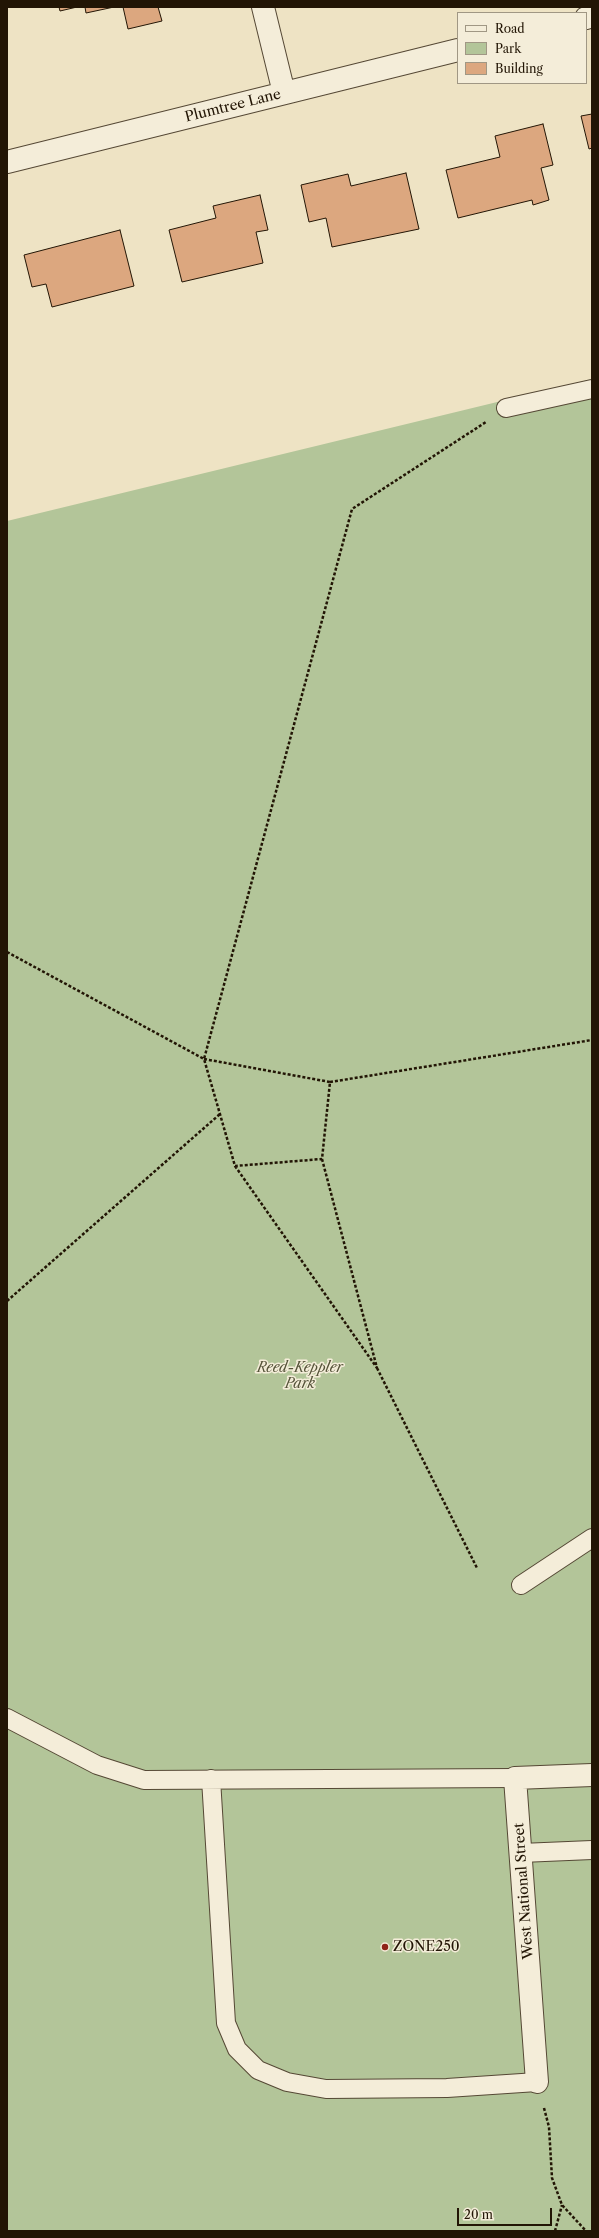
<!DOCTYPE html>
<html>
<head>
<meta charset="utf-8">
<style>
	body { margin:0 }
	#map { position:relative; width:599px; height:2238px; overflow:hidden; background:#eee3c4; font-family:"Libre Caslon Text",serif }
	canvas { display:block }
	.frame { position:absolute; inset:0; border:8px solid #221505; pointer-events:none }
	.legend { position:absolute; left:457px; top:12px; width:130px; height:72px; box-sizing:border-box; background:#f4edd9; border:1px solid #a09784; margin:0; padding:5px 7px; list-style:none; font-size:12px; color:#221505 }
	.legend li { display:flex; align-items:center; gap:8px; height:20px }
	.legend b { width:20px; border:1px solid #a09784 }
	.scale { position:absolute; left:457px; top:2208px; width:95px; height:18px; box-sizing:border-box; border:2px solid #221505; border-top:0; padding-left:5px; font-size:12px; line-height:14px; white-space:nowrap; color:#221505; -webkit-text-stroke:3px #f4edd9; paint-order:stroke }
</style>
</head>
<body>
<div id="map">
<canvas width="599" height="2238"></canvas>
<div class="frame"></div>
<ul class="legend">
<li><b style="height:5px;background:#f4edd9"></b>Road</li>
<li><b style="height:11px;background:#b3c599"></b>Park</li>
<li><b style="height:11px;background:#dca77f"></b>Building</li>
</ul>
<div class="scale">20 m</div>
</div>
<script>
const g = document.querySelector('canvas').getContext('2d');
g.lineJoin = 'round';
function fillPath(path, color) {
  g.fillStyle = color;
  g.fill(path, 'evenodd');
}
function poly(rows) {
  const path = new Path2D();
  for (const r of rows) {
    path.moveTo(r[0], r[1]);
    for (let i = 2; i < r.length; i += 2) path.lineTo(r[i], r[i + 1]);
  }
  return path;
}
function stroke(path, color, width, dash) {
  g.strokeStyle = color;
  g.lineWidth = width;
  g.lineCap = dash ? 'butt' : 'round';
  g.setLineDash(dash || []);
  g.stroke(path);
}
function label(font, color, halo, rows, align = 'center') {
  g.font = font + ' "Libre Caslon Text",serif';
  g.lineWidth = 3;
  g.setLineDash([]);
  g.textBaseline = 'middle';
  g.strokeStyle = halo;
  g.fillStyle = color;
  for (const [text, x, y, turn = 0] of rows) {
    g.save();
    g.translate(x, y);
    g.rotate((+turn || 0) * Math.PI / 180);
    g.textAlign = isNaN(turn) ? turn : align;
    if (halo) g.strokeText(text, 0, 0);
    g.fillText(text, 0, 0);
    g.restore();
  }
}
fillPath(poly([
	[592,379,592,2231,7,2231,7,521]
]), '#b3c599');
const building = poly([
	[59,7,77,7,60,11,59,7],
	[85,7,114,7,86,13,85,7],
	[123,7,158,7,162,21,128,29,123,7],
	[592,114,592,148,589,149,581,116,592,114],
	[543,124,553,165,541,168,549,200,533,205,532,200,458,218,446,170,500,157,495,136,543,124],
	[406,173,419,229,332,247,326,218,309,222,301,185,348,174,351,186,406,173],
	[260,195,268,230,256,232,263,263,182,282,169,230,216,218,213,206,260,195],
	[120,230,134,286,52,307,46,284,32,287,24,255,120,230]
]);
fillPath(building, '#dca77f');
stroke(building, '#221505', 1);
const lane = poly([
	[506,408,592,389],
	[521,1585,592,1538],
	[7,1718,97,1765,144,1780,515,1778],
	[211,1779,226,2023,237,2049,258,2070,287,2082,326,2089,447,2088,537,2082],
	[521,1853,592,1850]
]);
const street = poly([
	[263,7,284,93],
	[586,18,592,16],
	[7,162,458,50],
	[537,2082,515,1778,592,1775]
]);
stroke(lane, '#554835', 20);
stroke(street, '#554835', 24);
stroke(poly([
	[7,952,204,1059,352,509,486,422],
	[204,1059,330,1082,322,1159,235,1166,204,1059],
	[330,1082,592,1040],
	[235,1166,377,1368,322,1159],
	[7,1301,220,1114],
	[377,1368,477,1568],
	[544,2108,549,2127,552,2178,562,2205,586,2231],
	[555,2231,562,2205]
]), '#221505', 2.5, [3, 2]);
stroke(lane, '#f4edd9', 18);
stroke(street, '#f4edd9', 22);
for (const [x, y, r, color] of [
	[385,1947,4,"#8f2418"]
]) {
  const dot = new Path2D();
  dot.arc(x, y, r, 0, 2 * Math.PI);
  g.fillStyle = color;
  g.fill(dot);
  stroke(dot, '#f4edd9', 1.5);
}
label('14px', '#221505', '#f4edd9', [
	["Plumtree Lane",233,106,-14],
	["West National Street",524,1891,-94]
]);
label('italic 14px', '#555339', '#f4edd9', [
	["Reed-Keppler",300,1368],
	["Park",300,1384]
]);
label('14px', '#221505', '#f4edd9', [
	["ZONE250",393,1947]
], 'left');
</script>
</body>
</html>
